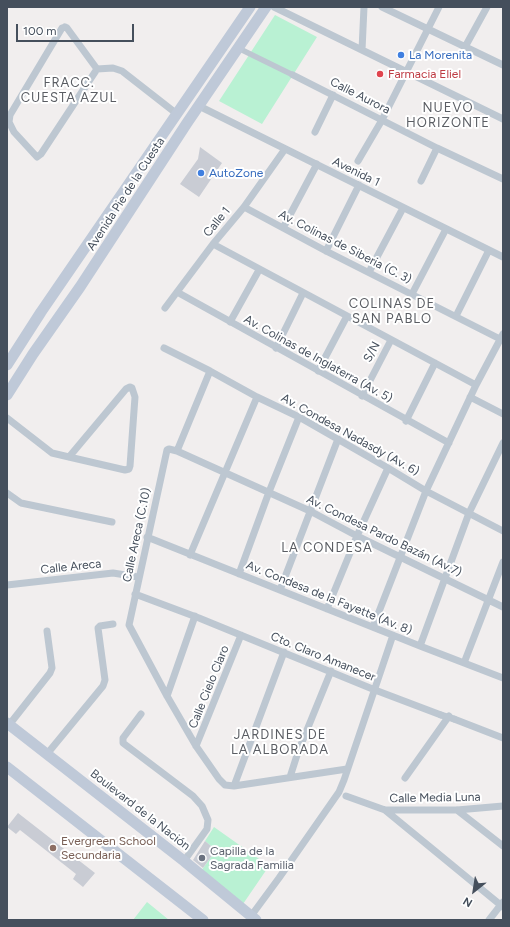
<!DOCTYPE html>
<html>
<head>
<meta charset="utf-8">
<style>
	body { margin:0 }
	#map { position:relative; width:510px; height:927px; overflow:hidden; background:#f1eeee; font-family:Figtree,sans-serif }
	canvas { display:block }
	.frame { position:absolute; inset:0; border:8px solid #454f5c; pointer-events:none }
	.north { position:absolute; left:454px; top:871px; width:40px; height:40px; -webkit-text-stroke:3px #fff; paint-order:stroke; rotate:210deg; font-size:11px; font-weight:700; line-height:16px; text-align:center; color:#454f5c }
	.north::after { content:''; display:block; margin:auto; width:14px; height:18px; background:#454f5c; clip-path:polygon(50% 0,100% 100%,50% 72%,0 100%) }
	.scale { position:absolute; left:16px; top:24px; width:118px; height:18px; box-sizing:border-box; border:2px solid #454f5c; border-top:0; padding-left:5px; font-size:12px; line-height:14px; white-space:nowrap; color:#454f5c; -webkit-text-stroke:3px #fff; paint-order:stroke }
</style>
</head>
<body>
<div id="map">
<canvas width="510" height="927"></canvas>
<div class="frame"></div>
<div class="north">N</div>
<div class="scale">100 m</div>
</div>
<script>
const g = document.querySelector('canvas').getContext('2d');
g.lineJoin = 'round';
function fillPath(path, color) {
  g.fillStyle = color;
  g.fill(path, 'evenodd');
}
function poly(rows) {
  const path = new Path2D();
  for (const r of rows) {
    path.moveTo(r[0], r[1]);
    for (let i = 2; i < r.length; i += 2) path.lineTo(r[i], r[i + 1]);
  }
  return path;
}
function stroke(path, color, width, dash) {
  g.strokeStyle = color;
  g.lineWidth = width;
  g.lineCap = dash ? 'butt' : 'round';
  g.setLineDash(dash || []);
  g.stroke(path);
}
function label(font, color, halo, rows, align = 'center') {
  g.font = font + ' Figtree,sans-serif';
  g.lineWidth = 4;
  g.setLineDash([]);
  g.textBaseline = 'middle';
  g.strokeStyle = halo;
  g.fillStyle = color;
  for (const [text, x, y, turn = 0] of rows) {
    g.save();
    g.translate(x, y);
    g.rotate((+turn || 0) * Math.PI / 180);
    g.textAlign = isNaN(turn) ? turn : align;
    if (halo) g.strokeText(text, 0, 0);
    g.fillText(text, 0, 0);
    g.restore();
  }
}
fillPath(poly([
	[275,15,317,37,262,124,219,101],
	[214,827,269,866,243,904,201,871,216,850,205,841],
	[147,902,169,920,133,920]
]), '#b9f1d3');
fillPath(poly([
	[200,147,222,163,199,197,180,184,198,159],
	[18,813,95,873,83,887,73,879,76,874,20,830,16,834,7,827],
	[205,841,216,850,203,868,193,860]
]), '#c9ccd4');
stroke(poly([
	[238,48,293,75]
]), '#bdc7d1', 5.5);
stroke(poly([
	[274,7,503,119],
	[382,7,503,65],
	[65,27,67,28,97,69,41,154,37,157,14,132,9,122,10,115,62,28,65,27],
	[465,47,487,7],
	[362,50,364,7],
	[97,69,113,68,122,71,177,114],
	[293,75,437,148,503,179],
	[199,106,503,257],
	[315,132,333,95],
	[358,161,382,120,439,7],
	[421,181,437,148],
	[244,207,326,251,500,339],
	[283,228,317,164],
	[213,244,476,385],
	[326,251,359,185],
	[369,272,403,208],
	[177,292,449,443],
	[412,294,446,229],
	[165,308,213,244,244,207,285,149],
	[456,316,489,250],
	[230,322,259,270],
	[164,348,210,371,257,397,299,417,388,468,426,491,503,531],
	[276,348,303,293],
	[318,371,347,316],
	[362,396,391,340],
	[470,397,503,414],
	[7,418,52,453,69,457,125,470,129,469,130,466,135,397,132,388,130,387,126,389,69,457],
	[406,421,435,363],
	[177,451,210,371],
	[7,493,21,503,112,522],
	[147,537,420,646,503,678],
	[190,555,257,397],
	[239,574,269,492,299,417],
	[7,585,113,573,138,577],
	[280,590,338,439],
	[135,594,199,618,375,690,441,715],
	[327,609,357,536,388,468],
	[373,627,426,491,476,385,503,334],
	[420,646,469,513,503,443],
	[464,663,503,562],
	[167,696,195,616],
	[141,714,123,738,123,743,193,796,202,806,208,820,207,829,184,861],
	[454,719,503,738],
	[9,725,50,673,52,668,47,631],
	[196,746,241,635],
	[47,754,103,686,105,680,98,628,100,626,113,624],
	[347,769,234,786,225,785,219,779,196,746,167,696,129,625,167,450,169,449,177,451,310,511,357,536,503,607],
	[290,777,298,752,331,671],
	[405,778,449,716],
	[234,786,284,652],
	[346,796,385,810,457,810,503,806],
	[385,810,503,907],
	[457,810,503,846],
	[251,916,279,878,339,792,344,780,393,635],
	[489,920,503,902]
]), '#bdc7d1', 7);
stroke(poly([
	[7,365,41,312,250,7],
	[7,395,33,354,80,287,187,123,266,7],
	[7,723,184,861,256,920],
	[7,767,203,920]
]), '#bfc9d8', 11);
stroke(poly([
	[441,715,454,719]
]), '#bdc7d1', 7);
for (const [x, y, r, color] of [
	[401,55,4,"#3f7fe0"],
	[380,74,4,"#e0444e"],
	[201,173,4,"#3f7fe0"],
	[53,848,4,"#8d6e63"],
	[202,858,4,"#6b7280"]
]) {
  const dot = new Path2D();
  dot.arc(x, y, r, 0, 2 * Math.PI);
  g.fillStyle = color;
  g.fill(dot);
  stroke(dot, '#fff', 1.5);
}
label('12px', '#366cbe', '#fff', [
	["La Morenita",409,55],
	["AutoZone",209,173]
], 'left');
label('12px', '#be3a42', '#fff', [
	["Farmacia Eliel",388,74]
], 'left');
label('12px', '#454f5c', '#fff', [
	["Calle Aurora",360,96,27],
	["Avenida 1",356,172,26],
	["Avenida Pie de la Cuesta",126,194,-57],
	["Calle 1",217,222,-51],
	["Av. Colinas de Siberia (C. 3)",345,247,27],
	["S/N",372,352,-62],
	["Av. Colinas de Inglaterra (Av. 5)",318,359,29],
	["Av. Condesa Nadasdy (Av. 6)",350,435,29],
	["Calle Areca (C.10)",137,535,-78],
	["Av. Condesa Pardo Bazán (Av.7)",384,536,26],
	["Calle Areca",71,567,-6],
	["Av. Condesa de la Fayette (Av. 8)",329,598,22],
	["Cto. Claro Amanecer",323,657,22],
	["Calle Cielo Claro",209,687,-68],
	["Calle Media Luna",435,798,-1],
	["Boulevard de la Nación",140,810,38]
]);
label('12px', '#785e54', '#fff', [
	["Evergreen School",61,841],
	["Secundaria",61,855]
], 'left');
label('12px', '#5b616d', '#fff', [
	["Capilla de la",210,851],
	["Sagrada Familia",210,865]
], 'left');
g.letterSpacing = '1px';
label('13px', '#5a5d63', '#fff', [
	["FRACC.",69,83],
	["CUESTA AZUL",69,98],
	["NUEVO",448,108],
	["HORIZONTE",448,123],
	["COLINAS DE",392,304],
	["SAN PABLO",392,319],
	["LA CONDESA",327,548],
	["JARDINES DE",280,735],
	["LA ALBORADA",280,750]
]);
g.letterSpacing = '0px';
</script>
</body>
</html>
